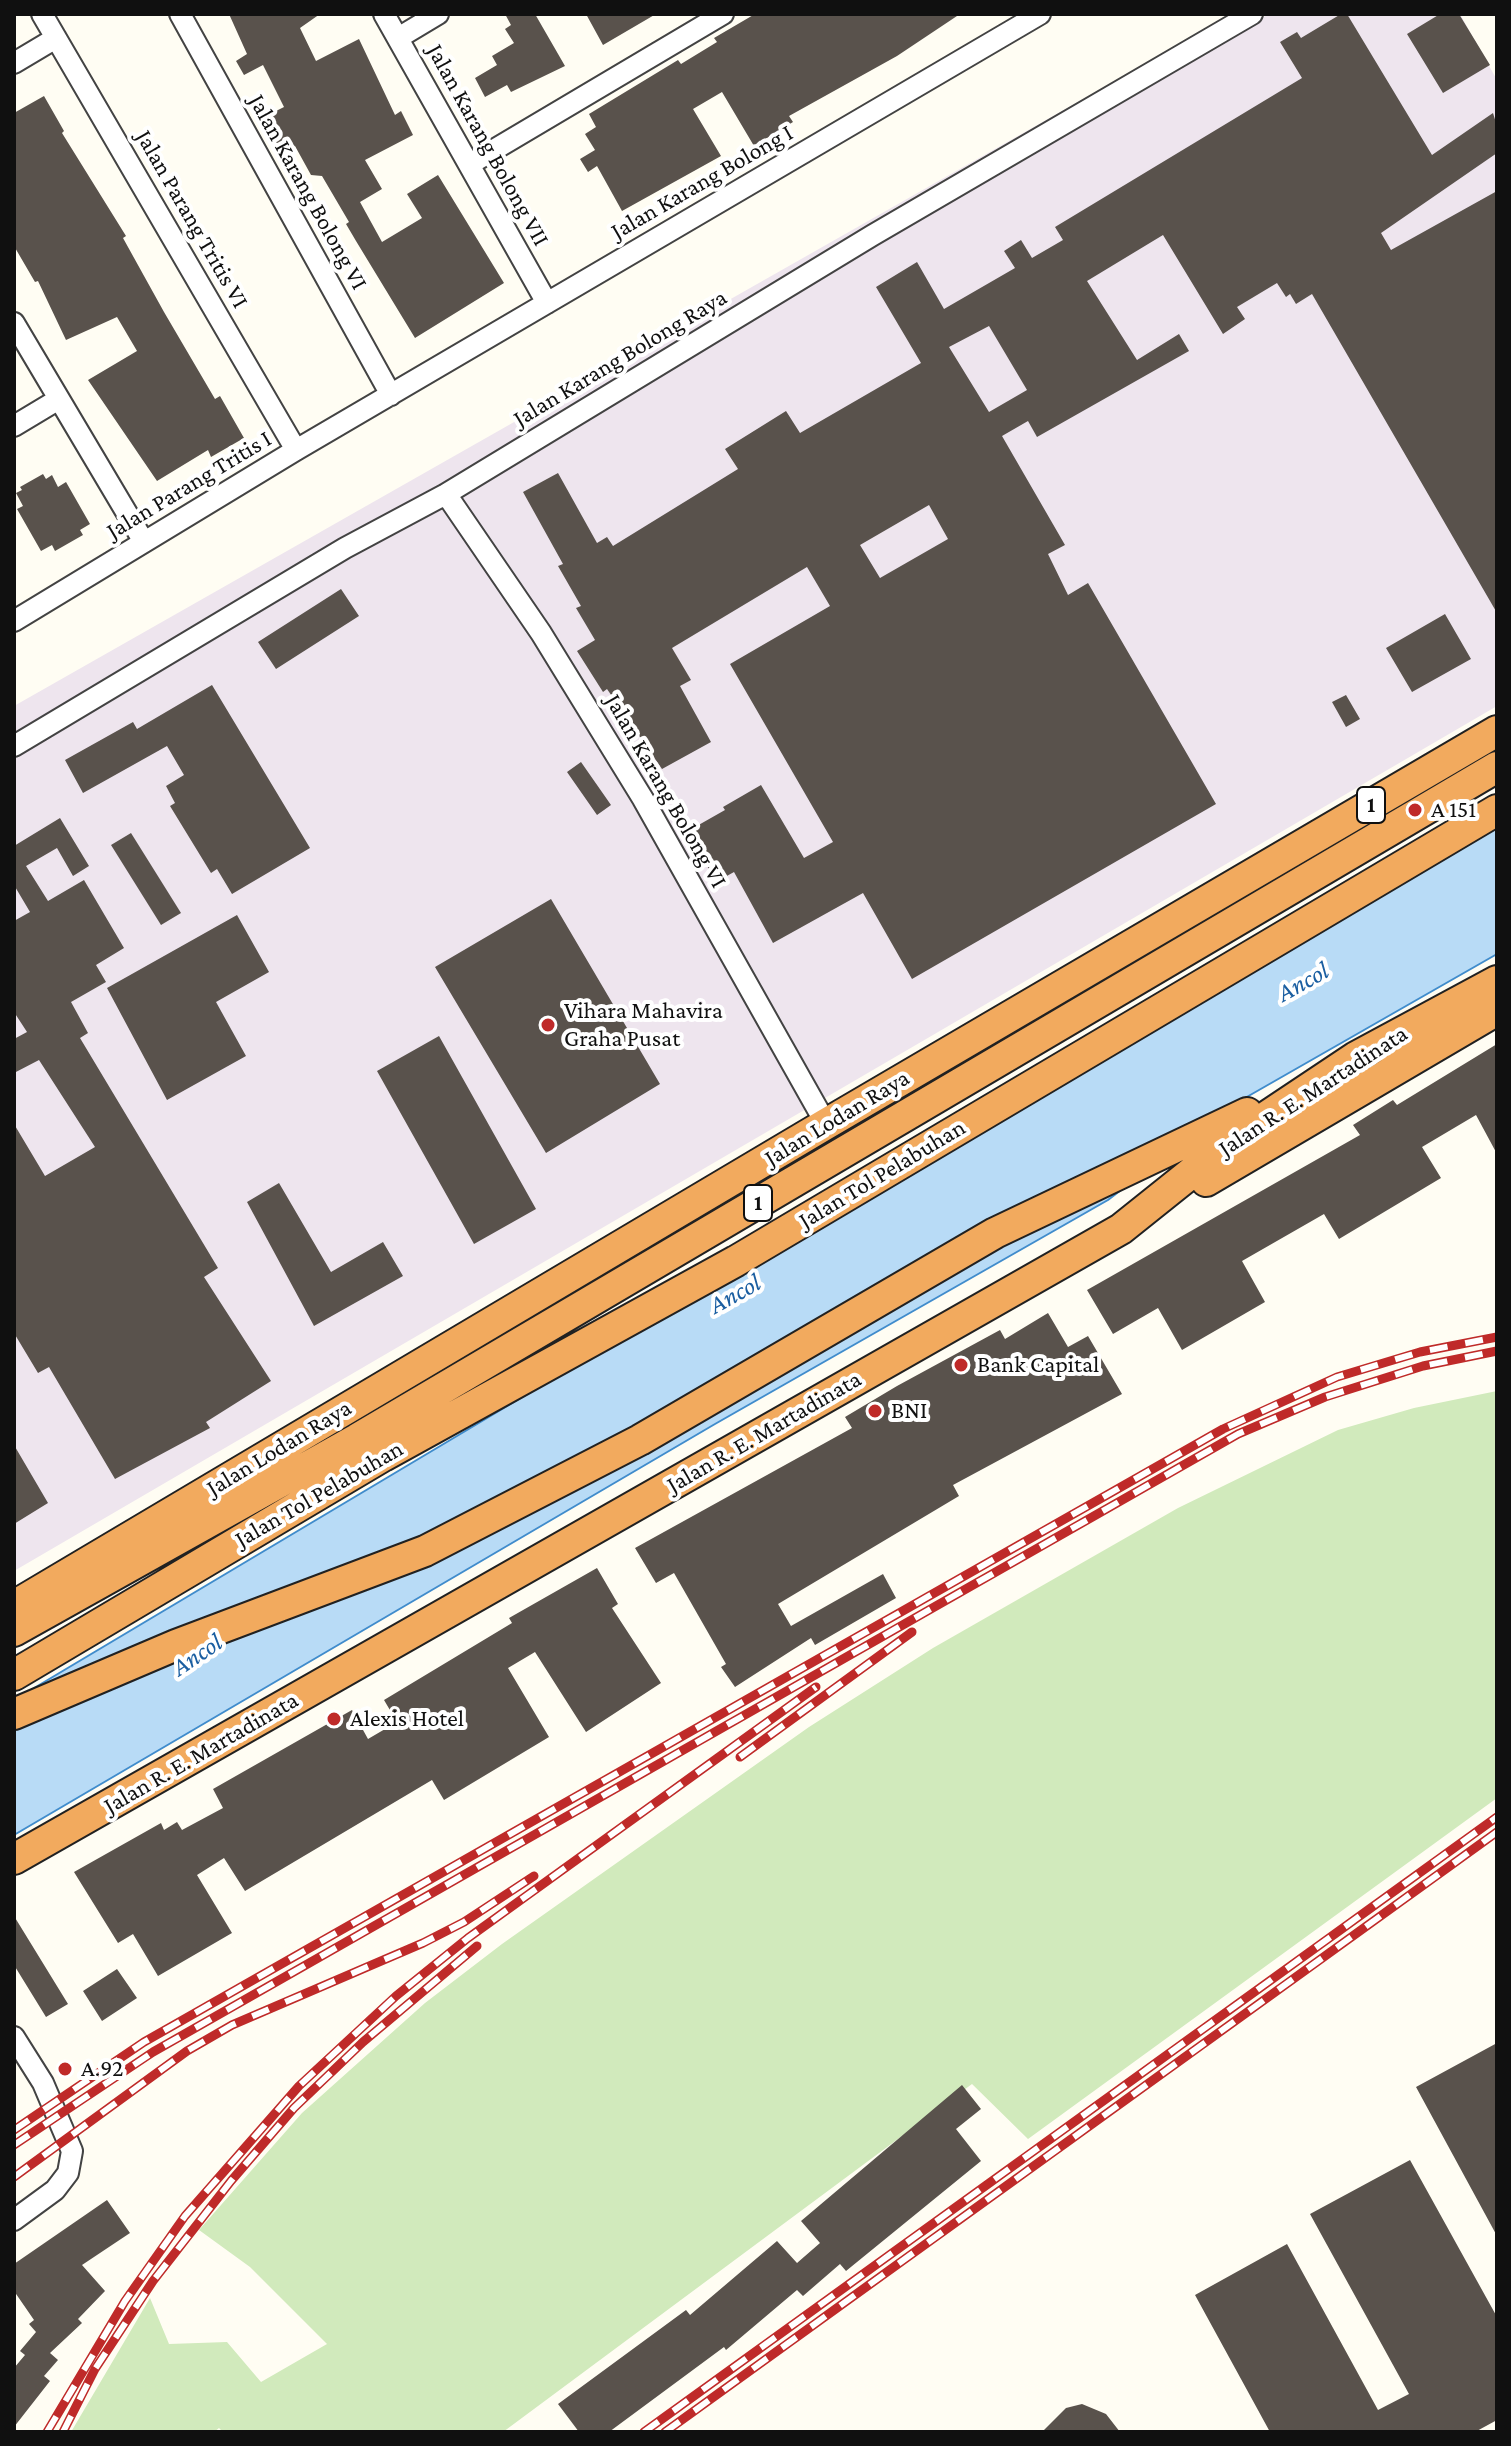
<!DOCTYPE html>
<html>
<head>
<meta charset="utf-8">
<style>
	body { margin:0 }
	#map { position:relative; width:1511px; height:2446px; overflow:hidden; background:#fffdf3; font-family:"Crimson Pro",serif }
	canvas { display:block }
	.frame { position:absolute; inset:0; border:16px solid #101010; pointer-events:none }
</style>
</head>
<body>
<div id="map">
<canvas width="1511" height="2446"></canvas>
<div class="frame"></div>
</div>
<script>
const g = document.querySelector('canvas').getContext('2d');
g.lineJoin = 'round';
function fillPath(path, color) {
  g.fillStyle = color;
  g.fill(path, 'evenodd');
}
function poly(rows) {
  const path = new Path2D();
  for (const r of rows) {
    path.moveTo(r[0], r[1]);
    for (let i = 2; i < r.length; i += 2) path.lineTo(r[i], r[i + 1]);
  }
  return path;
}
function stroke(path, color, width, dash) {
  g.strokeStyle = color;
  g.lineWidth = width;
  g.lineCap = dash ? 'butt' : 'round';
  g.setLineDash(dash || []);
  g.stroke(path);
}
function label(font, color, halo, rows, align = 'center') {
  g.font = font + ' "Crimson Pro",serif';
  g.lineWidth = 8;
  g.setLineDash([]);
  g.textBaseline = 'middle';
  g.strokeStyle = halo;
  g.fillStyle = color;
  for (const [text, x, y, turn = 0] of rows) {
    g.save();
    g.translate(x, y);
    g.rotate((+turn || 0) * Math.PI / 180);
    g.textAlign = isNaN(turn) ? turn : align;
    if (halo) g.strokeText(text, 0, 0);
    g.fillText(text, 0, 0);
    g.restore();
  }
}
fillPath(poly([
	[1270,14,1460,14,1497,80,1497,706,14,1571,14,706,1090,95]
]), '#eee5ee');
fillPath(poly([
	[1497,1391,1497,1798,1028,2139,972,2084,503,2432,223,2432,219,2428,214,2432,71,2432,150,2298,169,2344,227,2342,261,2382,327,2344,250,2267,199,2230,302,2113,425,2003,502,1944,809,1727,933,1648,1178,1508,1338,1430,1414,1408]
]), '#d1eabc');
const water = poly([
	[1497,825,1497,954,1231,1106,1108,1200,715,1424,14,1835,14,1700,665,1312,1497,825]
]);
fillPath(water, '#b8dbf6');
stroke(water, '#408ccc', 2);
fillPath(poly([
	[229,14,320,14,300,28,316,61,359,39,395,115,401,111,413,135,365,160,382,189,360,202,382,242,422,218,407,194,438,175,504,283,415,338,356,241,346,224,349,222,322,176,311,175,295,146,282,153,271,134,275,132,266,116,284,107,263,65,244,75,236,61,247,54],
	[505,14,535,14,565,66,511,92,507,85,485,97,475,78,497,65,492,56,514,43,505,29,511,25],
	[586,14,656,14,603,45],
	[755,14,960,14,897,56,789,116,793,122,754,146,722,92,693,109,721,156,622,211,597,166,588,172,580,159,595,150,585,134,596,127,589,114,678,60,681,64,717,42,714,38],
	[1341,14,1347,14,1432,155,1493,113,1497,126,1497,153,1381,233,1391,250,1497,191,1497,613,1312,294,1296,304,1290,294,1286,297,1277,283,1237,307,1245,319,1223,334,1163,235,1087,281,1137,360,1179,334,1189,351,1037,437,1028,421,1002,436,1065,545,1048,554,1068,595,1088,583,1216,804,912,979,863,893,773,943,734,872,716,882,688,831,725,810,723,807,761,785,804,858,833,842,730,664,830,606,807,567,672,648,691,680,680,686,711,742,662,769,607,689,603,692,577,651,595,640,576,608,581,606,558,566,563,564,523,492,558,473,597,543,607,537,613,546,738,469,725,449,786,411,800,433,921,363,876,287,917,262,944,309,1015,268,1004,251,1021,240,1032,258,1063,240,1055,227,1302,78,1280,42,1297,32,1301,38],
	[989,326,1027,390,989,412,949,347],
	[929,505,948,539,880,578,860,545],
	[1440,14,1459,14,1490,65,1443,93,1407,34],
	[44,96,64,131,62,133,126,236,123,238,164,312,215,399,220,396,244,438,211,457,208,450,157,481,88,380,137,351,117,317,66,340,38,281,35,282,14,246,14,113],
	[43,474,46,479,52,475,58,487,66,482,90,524,80,530,83,535,55,551,52,545,41,551,17,509,23,506,16,493,22,490,20,487],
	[341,589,359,616,276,669,258,642],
	[1445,614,1471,659,1412,692,1386,648],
	[212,685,310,848,232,894,217,869,211,873,170,806,175,803,166,786,184,775,167,746,83,793,65,760,133,722,137,729],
	[1346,695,1360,719,1346,727,1332,702],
	[581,762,611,805,597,815,567,772],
	[60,818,89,866,73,876,57,848,26,866,48,901,84,880,124,948,96,965,106,982,71,1002,88,1033,80,1038,218,1268,204,1277,271,1381,206,1422,210,1428,115,1479,49,1367,38,1373,14,1333,14,1124,45,1176,95,1147,39,1060,14,1073,14,1039,27,1032,14,1012,14,921,30,912,14,885,14,846],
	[131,833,181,913,161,925,111,845],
	[551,899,660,1084,546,1153,435,967],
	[237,915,269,972,216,1002,246,1056,167,1100,107,988],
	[439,1036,536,1209,474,1244,377,1071],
	[1497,1044,1497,1154,1476,1115,1422,1147,1441,1178,1339,1239,1324,1214,1242,1261,1265,1302,1182,1350,1158,1308,1113,1334,1087,1290,1360,1135,1353,1125,1393,1100,1397,1105],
	[279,1183,331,1272,383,1242,403,1276,314,1326,247,1202],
	[1048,1313,1068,1347,1088,1336,1122,1394,953,1485,959,1496,778,1604,791,1626,883,1574,896,1598,815,1645,811,1638,735,1687,721,1667,726,1664,674,1573,656,1583,635,1548,852,1428,845,1417,897,1386,1000,1330,1005,1339],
	[14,1445,48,1503,14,1524],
	[597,1568,618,1604,612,1608,661,1683,586,1732,535,1652,508,1668,549,1737,444,1800,432,1780,245,1891,224,1858,197,1875,232,1933,158,1976,133,1934,118,1943,74,1872,161,1823,164,1830,177,1822,182,1830,223,1808,213,1789,352,1710,368,1739,397,1722,384,1700,512,1623,509,1618],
	[14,1916,68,2004,46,2017,14,1965],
	[117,1969,137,1998,102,2021,83,1991],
	[1497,2043,1497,2236,1416,2087],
	[962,2085,981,2109,956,2129,981,2161,846,2271,840,2264,803,2296,797,2290,726,2350,724,2347,609,2432,579,2432,558,2404,686,2310,690,2315,777,2241,797,2263,820,2243,801,2221],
	[1410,2160,1497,2317,1497,2420,1475,2432,1270,2432,1195,2295,1287,2244,1378,2410,1409,2394,1310,2214],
	[107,2200,130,2233,82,2265,105,2291,78,2319,82,2323,50,2353,58,2360,44,2376,50,2381,14,2427,14,2368,25,2355,20,2351,36,2332,29,2324,34,2320,14,2291,14,2264],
	[1082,2404,1106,2414,1120,2432,1042,2432,1066,2408]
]), '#59524c');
const minor = poly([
	[42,14,296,450],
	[180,14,391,395],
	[384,14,547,303],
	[398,38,438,14],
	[14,63,56,38],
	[470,164,723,14],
	[14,323,144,542],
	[14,426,59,399],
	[446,494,541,633,643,799,826,1124],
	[14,621,296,450,1040,14],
	[14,746,345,548,446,494,873,235,1252,14],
	[14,2037,43,2083,72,2151,68,2173,55,2190,14,2220]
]);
const highway = poly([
	[1206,1181,1497,1010],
	[14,1606,826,1124,1497,731],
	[14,1631,357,1439,1497,767],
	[14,1675,383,1456,736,1261,1497,810],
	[14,1714,176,1645,425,1551,640,1440,995,1233,1247,1113],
	[14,1859,1121,1229,1236,1137,1356,1057,1497,981]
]);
stroke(minor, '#434343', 24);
stroke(highway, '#212121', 34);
stroke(minor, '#fff', 20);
stroke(highway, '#f2aa5e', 30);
const rail = poly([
	[740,1757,912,1632],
	[14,2130,144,2042,1223,1429,1337,1377,1420,1352,1497,1337],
	[14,2145,153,2052,1238,1434,1325,1397,1423,1366,1497,1351],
	[14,2177,187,2051,232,2025,423,1943,464,1922,534,1876],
	[47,2432,125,2301,185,2216,299,2086,396,1996,468,1938,816,1687],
	[63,2432,95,2369,153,2281,231,2181,294,2108,363,2042,477,1946],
	[644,2432,1497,1817],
	[665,2432,1497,1832]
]);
stroke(rail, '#bf2a29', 9);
stroke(rail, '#fff', 6, [18]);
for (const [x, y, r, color] of [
	[1415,810,8,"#bf2a29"],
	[548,1025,8,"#bf2a29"],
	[961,1365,8,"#bf2a29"],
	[875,1411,8,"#bf2a29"],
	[334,1719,8,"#bf2a29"],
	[65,2069,8,"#bf2a29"]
]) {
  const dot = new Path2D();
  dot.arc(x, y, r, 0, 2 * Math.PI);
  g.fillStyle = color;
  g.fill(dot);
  stroke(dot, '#fff', 3);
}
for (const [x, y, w] of [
	[1371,805,28],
	[758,1203,28]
]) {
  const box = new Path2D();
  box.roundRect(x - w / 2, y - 18, w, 36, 6);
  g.fillStyle = '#fff';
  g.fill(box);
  stroke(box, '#101010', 2);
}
label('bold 22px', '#101010', null, [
	["1",1371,805],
	["1",758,1203]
]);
label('24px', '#101010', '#fff', [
	["Jalan Karang Bolong VII",488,145,61],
	["Jalan Karang Bolong I",702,182,-30],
	["Jalan Karang Bolong VI",308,192,61],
	["Jalan Parang Tritis VI",192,219,60],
	["Jalan Karang Bolong Raya",620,358,-31],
	["Jalan Parang Tritis I",189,485,-31],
	["Jalan Karang Bolong VI",666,791,60],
	["Jalan R. E. Martadinata",1313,1091,-33],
	["Jalan Lodan Raya",837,1118,-31],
	["Jalan Tol Pelabuhan",882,1174,-31],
	["Jalan R. E. Martadinata",764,1432,-30],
	["Jalan Lodan Raya",279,1448,-31],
	["Jalan Tol Pelabuhan",319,1494,-30],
	["Jalan R. E. Martadinata",201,1753,-30]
]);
label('24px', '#101010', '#fff', [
	["A 151",1431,810],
	["Vihara Mahavira",564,1011],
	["Graha Pusat",564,1039],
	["Bank Capital",977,1365],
	["BNI",891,1411],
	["Alexis Hotel",350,1719],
	["A.92",81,2069]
], 'left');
label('italic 26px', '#1a5ea1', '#fff', [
	["Ancol",1303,982,-29],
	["Ancol",735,1294,-29],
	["Ancol",197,1655,-34]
]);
</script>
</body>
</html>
